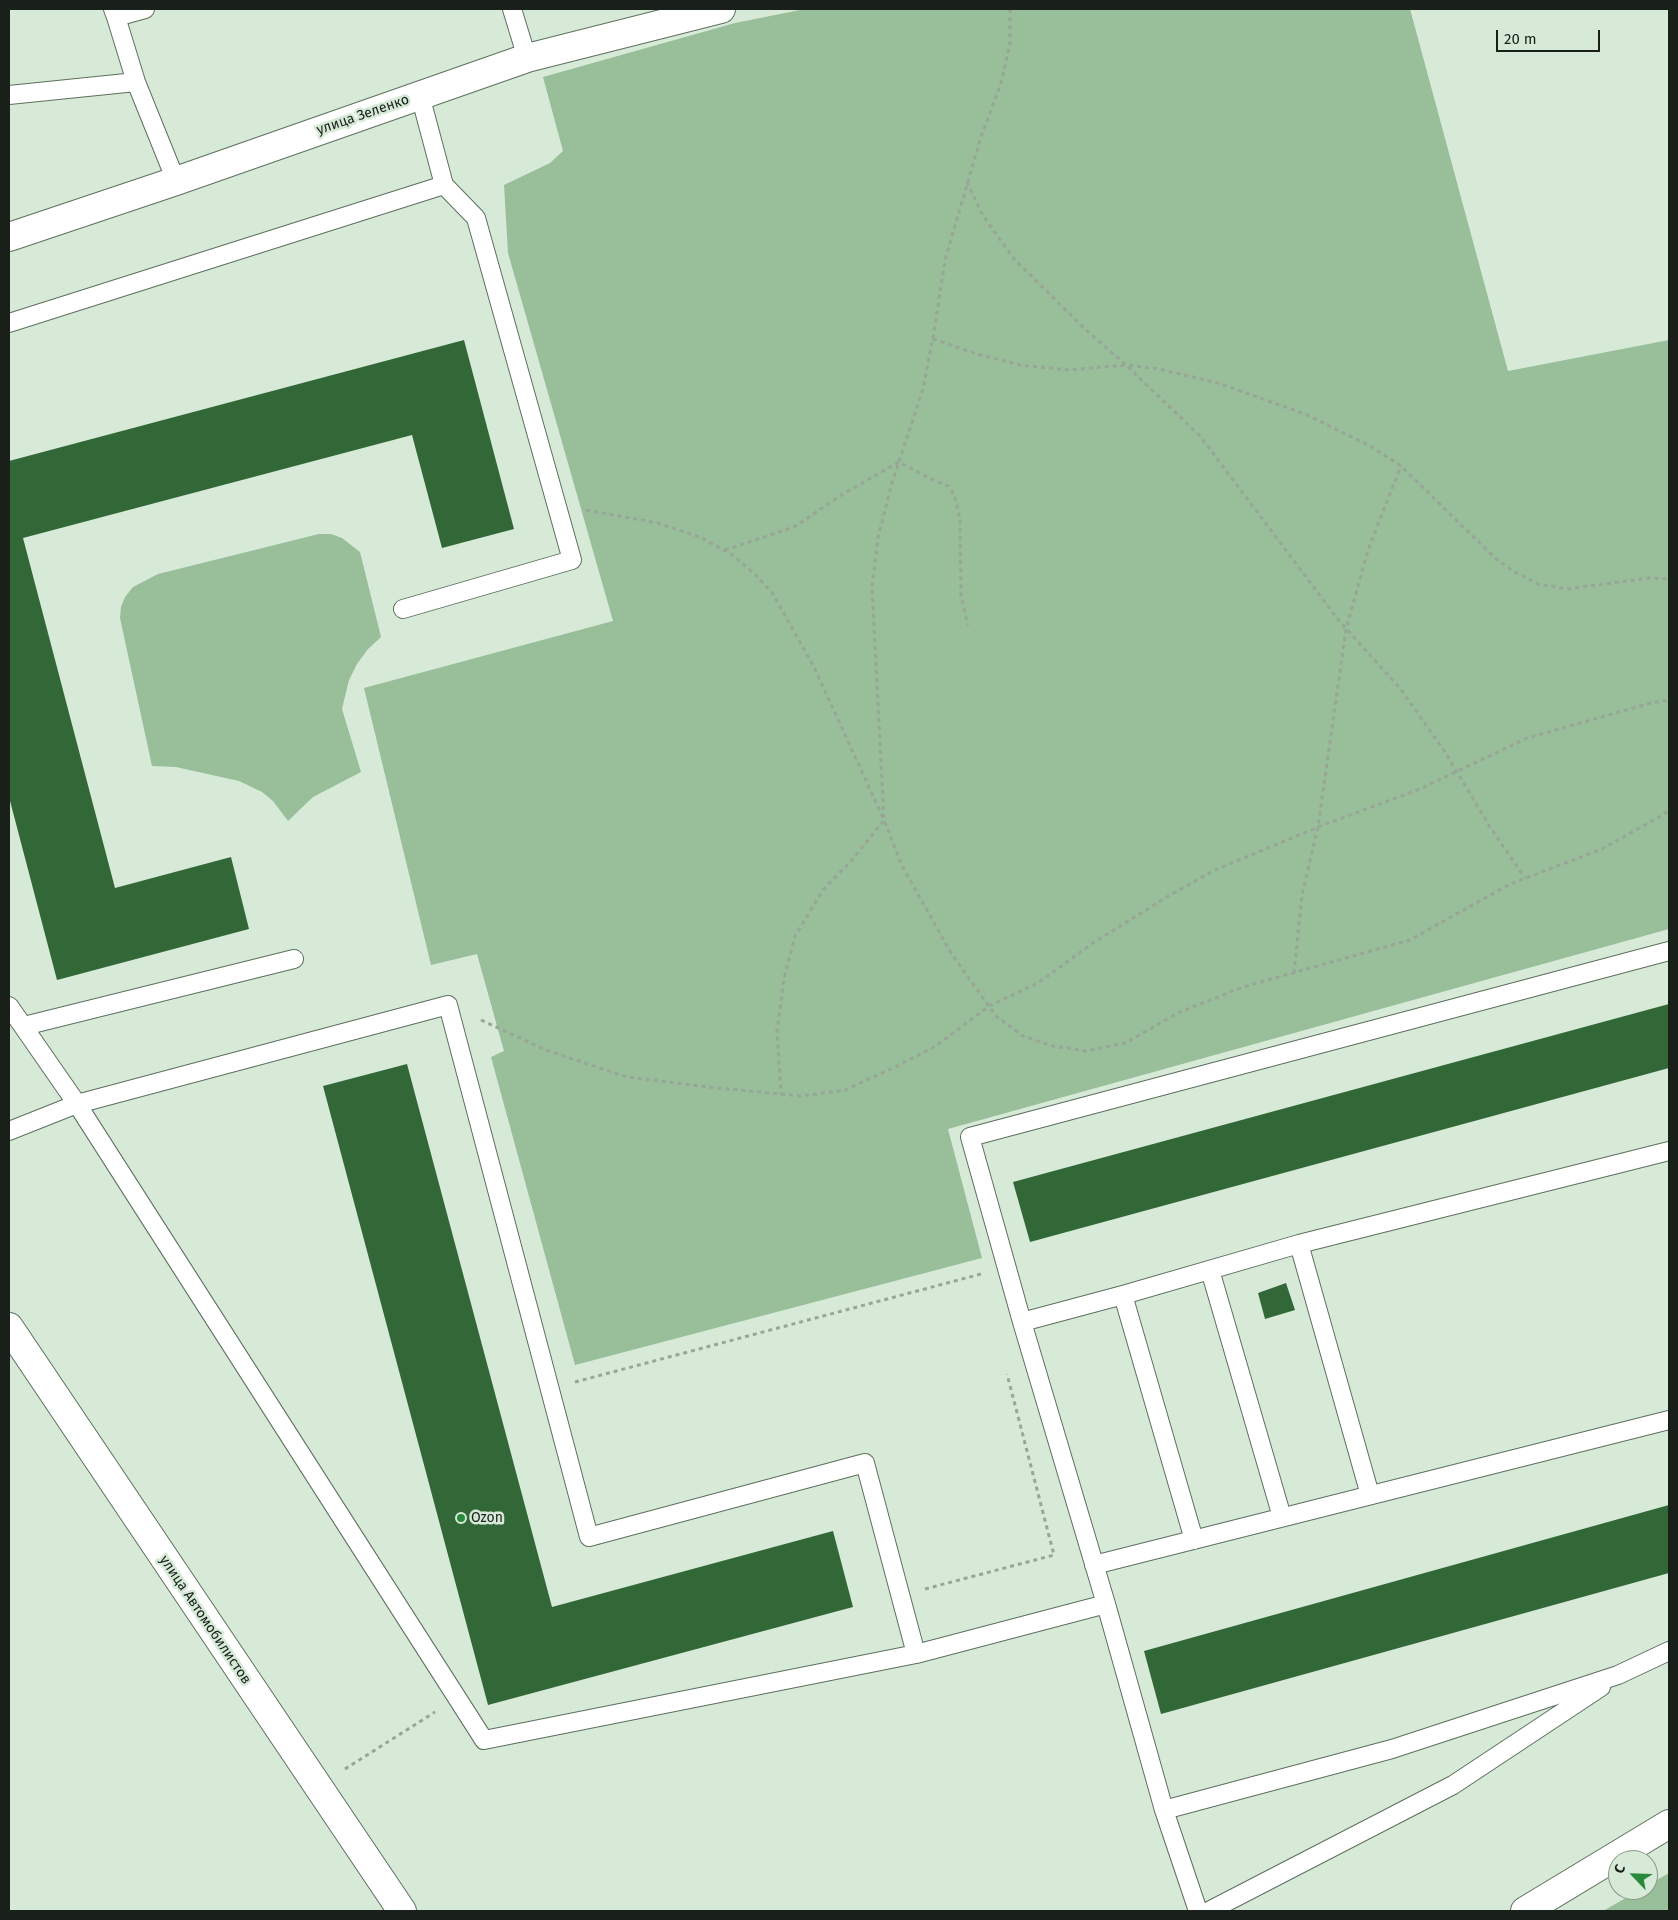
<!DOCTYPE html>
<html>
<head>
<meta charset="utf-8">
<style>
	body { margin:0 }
	#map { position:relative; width:1678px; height:1920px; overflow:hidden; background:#d7ead7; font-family:"Fira Sans",sans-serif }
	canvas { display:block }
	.frame { position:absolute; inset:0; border:10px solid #19201a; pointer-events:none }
	.north { position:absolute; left:1608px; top:1850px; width:50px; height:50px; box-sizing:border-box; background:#d7ead7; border:1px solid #8b998b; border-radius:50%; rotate:294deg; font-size:14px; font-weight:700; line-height:20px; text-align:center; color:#19201a }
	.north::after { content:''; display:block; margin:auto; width:18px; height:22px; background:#2a893b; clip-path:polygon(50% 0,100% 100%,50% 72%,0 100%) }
	.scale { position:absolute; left:1496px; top:30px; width:104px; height:22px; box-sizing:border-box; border:2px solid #19201a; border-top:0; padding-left:6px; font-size:15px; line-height:18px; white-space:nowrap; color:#19201a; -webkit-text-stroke:4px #d7ead7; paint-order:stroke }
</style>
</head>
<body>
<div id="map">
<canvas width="1678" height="1920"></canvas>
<div class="frame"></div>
<div class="north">С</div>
<div class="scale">20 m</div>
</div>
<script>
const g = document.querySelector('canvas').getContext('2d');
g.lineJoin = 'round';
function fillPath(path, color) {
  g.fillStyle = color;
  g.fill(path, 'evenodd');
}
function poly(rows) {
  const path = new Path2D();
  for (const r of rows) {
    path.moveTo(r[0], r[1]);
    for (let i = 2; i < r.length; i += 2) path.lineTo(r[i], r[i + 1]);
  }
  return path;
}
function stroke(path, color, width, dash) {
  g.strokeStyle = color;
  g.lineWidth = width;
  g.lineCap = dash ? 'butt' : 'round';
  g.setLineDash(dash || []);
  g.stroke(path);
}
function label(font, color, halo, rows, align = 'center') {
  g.font = font + ' "Fira Sans",sans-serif';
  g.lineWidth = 5;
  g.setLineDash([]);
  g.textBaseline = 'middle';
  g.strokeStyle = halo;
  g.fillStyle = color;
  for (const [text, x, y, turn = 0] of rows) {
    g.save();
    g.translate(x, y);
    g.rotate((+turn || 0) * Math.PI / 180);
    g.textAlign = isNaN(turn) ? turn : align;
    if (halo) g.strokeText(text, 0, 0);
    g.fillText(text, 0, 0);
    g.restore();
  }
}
fillPath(poly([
	[805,9,1410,9,1508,371,1669,340,1669,929,948,1129,982,1258,575,1365,491,1057,504,1051,477,954,431,965,364,688,613,621,508,253,504,185,550,163,563,151,543,77,735,23],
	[319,534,331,534,342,538,360,552,381,637,368,649,357,664,349,680,342,709,361,772,313,797,288,821,273,801,262,792,239,781,176,767,152,766,120,618,121,607,125,597,133,587,158,574],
	[1669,1873,1669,1911,1603,1911,1640,1890,1648,1890,1648,1885]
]), '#98be9a');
fillPath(poly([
	[464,340,514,529,442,548,412,435,23,538,115,888,231,857,249,929,57,980,9,797,9,461],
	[1669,1004,1669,1068,1030,1242,1013,1182],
	[407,1064,552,1607,833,1531,853,1607,488,1705,323,1086],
	[1286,1283,1295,1310,1265,1319,1258,1293],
	[1669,1505,1669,1573,1161,1714,1144,1651]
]), '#326838');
const lane = poly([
	[113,9,116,17,145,9],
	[512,9,527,58],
	[116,17,136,82,176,181],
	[9,95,136,82],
	[9,323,444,185],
	[403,609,572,560,476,218,444,185,420,95],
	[9,1006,77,1104,484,1740,916,1654],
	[24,1026,294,959],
	[9,1131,77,1104,448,1005,589,1537,865,1463,916,1654,1106,1604],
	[1299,1244,1370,1495],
	[1210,1270,1282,1517],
	[1123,1295,1194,1540],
	[1022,1322,1123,1295,1299,1244,1669,1151],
	[1094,1565,1669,1420],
	[1164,1810,1392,1749,1618,1675,1669,1651],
	[1198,1911,1164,1810,1106,1604,1022,1322,970,1137,1669,951],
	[1209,1911,1453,1785,1601,1687]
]);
const street = poly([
	[9,237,176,181,527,58,721,9],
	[1525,1911,1669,1824]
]);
const secondary = poly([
	[9,1327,402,1911]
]);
stroke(lane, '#5d6f5e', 20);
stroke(street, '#5d6f5e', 30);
stroke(secondary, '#5d6f5e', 30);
stroke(poly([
	[1010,9,1010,44,1001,83,981,137,945,260,934,332,923,389,892,483,878,537,872,587,884,820,901,864,951,953,996,1016,1023,1036,1053,1046,1086,1051,1125,1043,1180,1012,1243,987,1410,940,1510,884,1602,849,1659,817,1669,810],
	[967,182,983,216,1015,260,1086,330,1126,365,1159,369,1218,383,1305,414,1372,447,1401,466,1496,559,1513,571,1538,584,1567,589,1649,578,1669,579],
	[933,339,977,354,1020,365,1069,370,1126,365,1200,436,1340,622,1399,687,1445,752,1490,827,1525,878],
	[586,510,657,523,700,537,731,554,756,575,773,594,815,669,884,820,852,860,823,890,795,936,784,979,777,1031,781,1094],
	[725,550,794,527,843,494,899,462,927,477,948,486,954,494,960,519,961,596,968,625],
	[1294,973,1302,895,1318,827,1346,629,1368,550,1401,466],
	[481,1020,546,1050,627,1077,707,1087,802,1096,845,1090,895,1067,936,1046,989,1006,1038,983,1093,943,1170,895,1215,870,1318,827,1420,789,1527,738,1651,703,1669,700],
	[575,1382,981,1274,981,1276],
	[925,1589,1054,1555,1007,1374],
	[345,1769,435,1712]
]), '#97a697', 3, [4, 4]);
stroke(lane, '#fff', 18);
stroke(street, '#fff', 28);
stroke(secondary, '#fff', 28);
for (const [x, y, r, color] of [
	[461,1518,5,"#2a893b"]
]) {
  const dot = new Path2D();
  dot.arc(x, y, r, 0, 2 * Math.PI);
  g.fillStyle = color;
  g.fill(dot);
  stroke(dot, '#d7ead7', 2);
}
label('14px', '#19201a', '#d7ead7', [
	["улица Зеленко",363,115,-19],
	["улица Автомобилистов",205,1620,56]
]);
label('14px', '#19201a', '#d7ead7', [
	["Ozon",471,1518]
], 'left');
</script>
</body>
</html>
